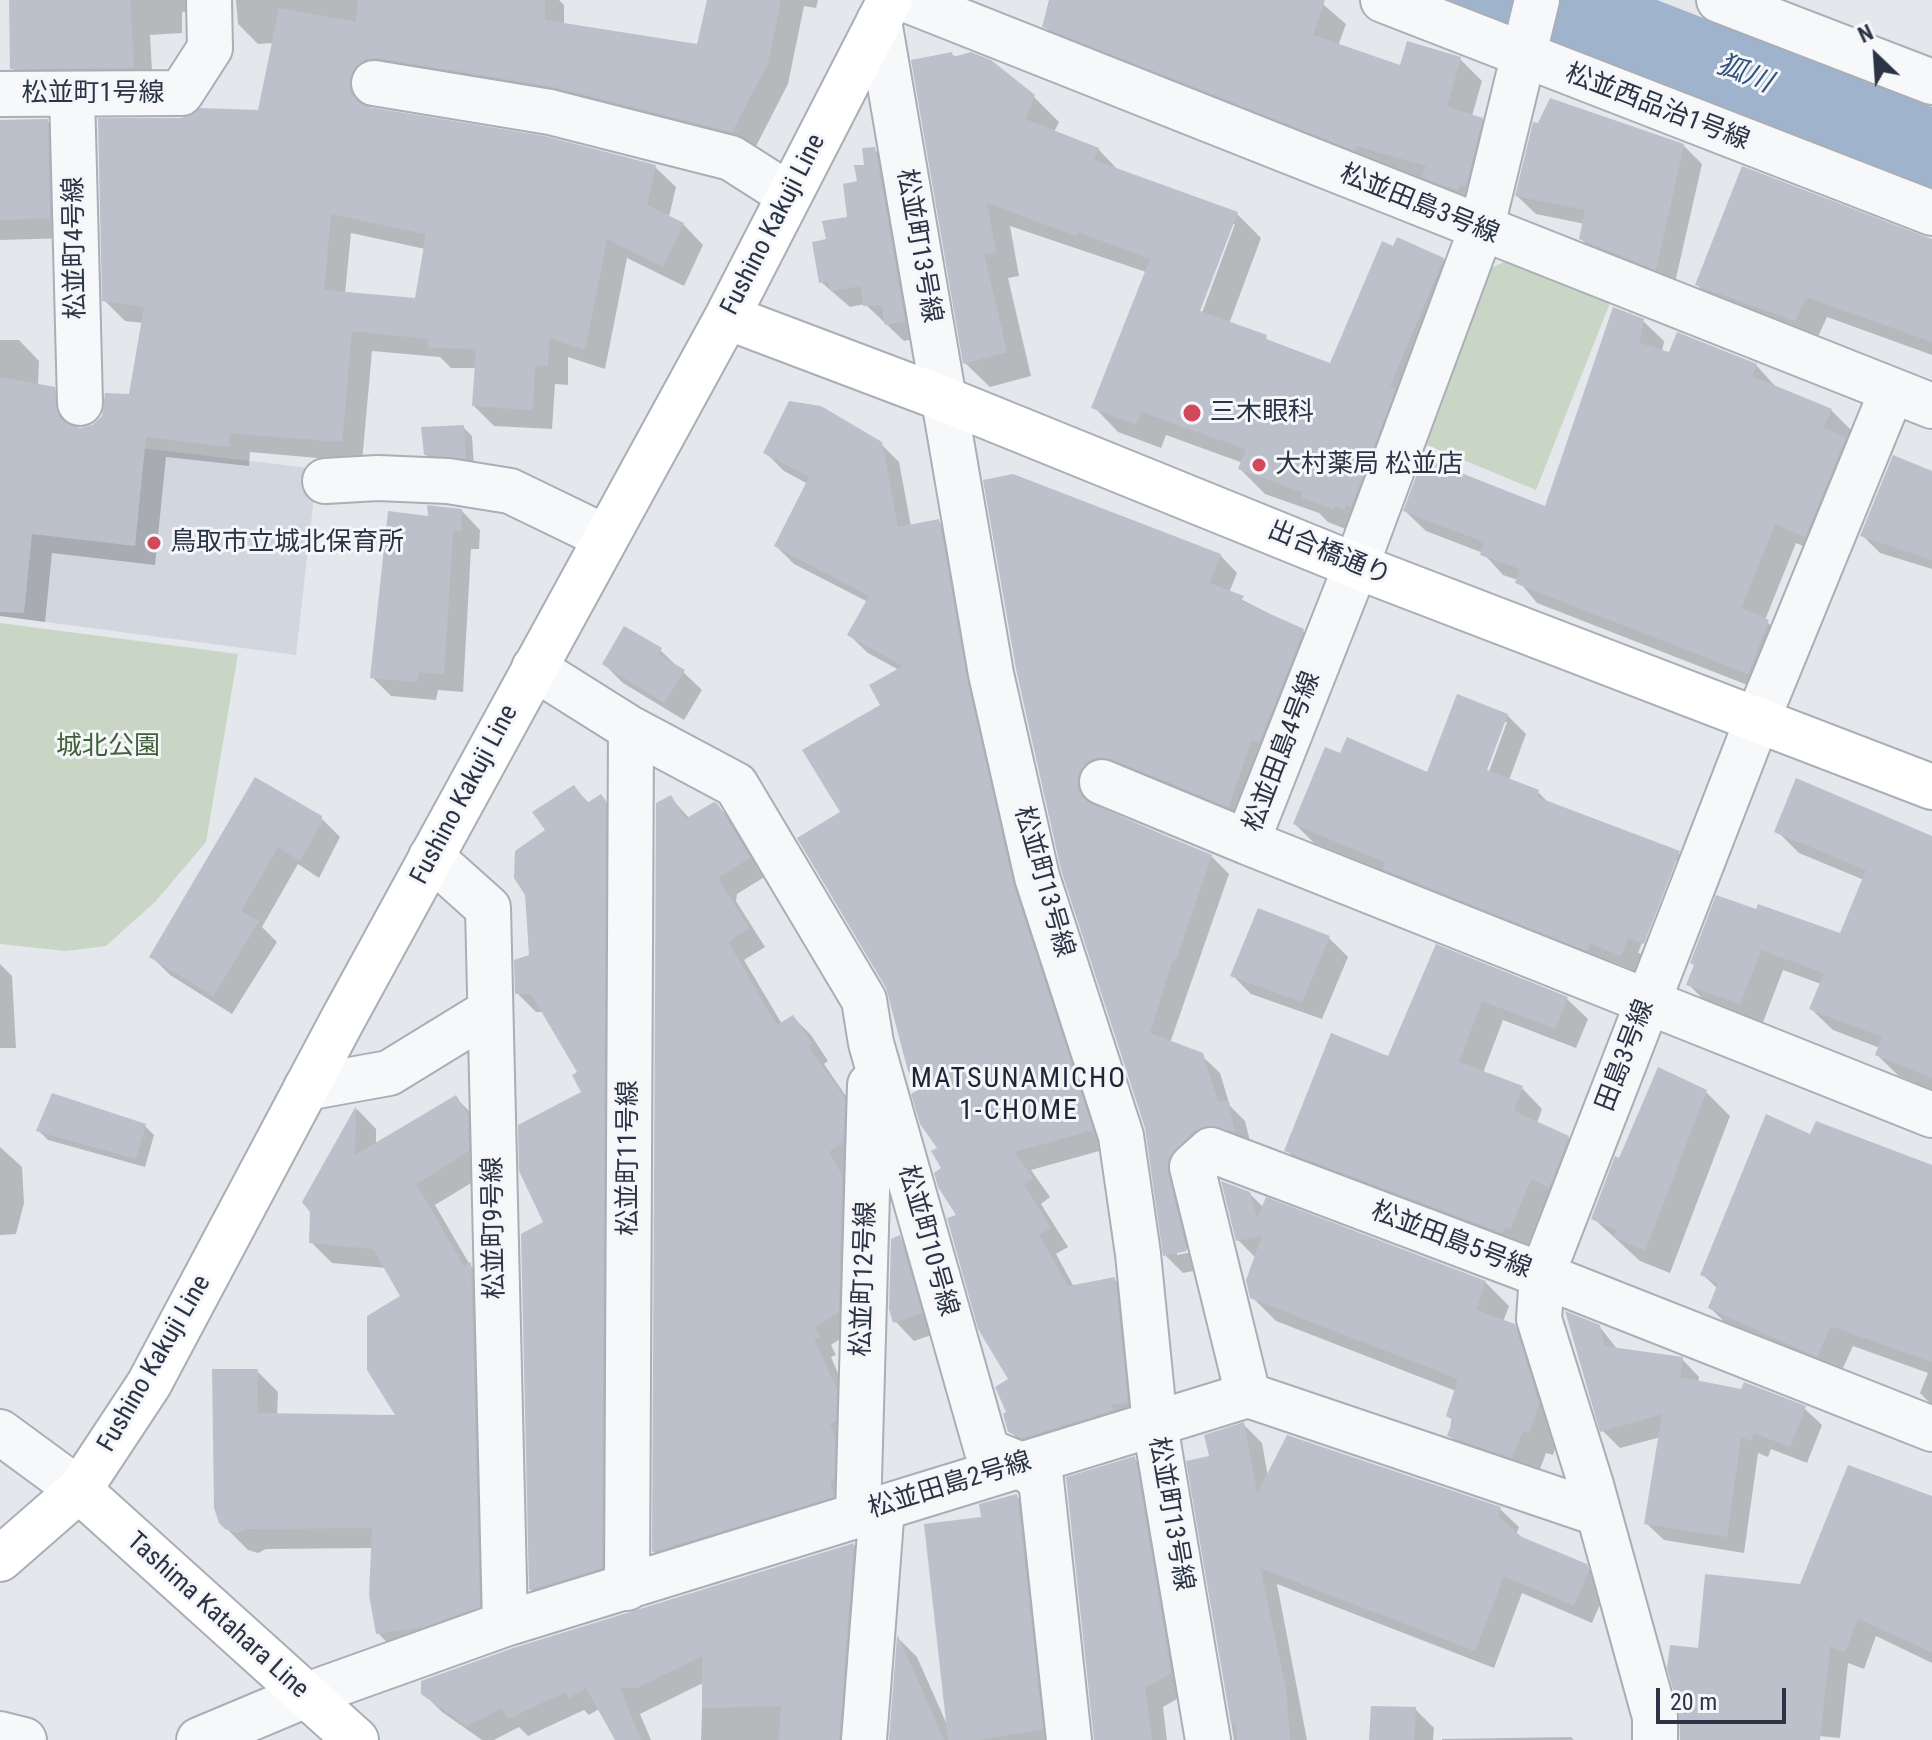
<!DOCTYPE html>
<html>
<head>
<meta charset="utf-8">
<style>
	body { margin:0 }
	#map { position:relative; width:1932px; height:1740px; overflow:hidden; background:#e4e7ec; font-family:"Roboto Condensed",sans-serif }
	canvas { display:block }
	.north { position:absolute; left:1836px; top:16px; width:80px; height:80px; -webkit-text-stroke:6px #f4f6f9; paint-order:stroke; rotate:335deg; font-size:22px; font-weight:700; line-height:32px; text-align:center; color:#2b3445 }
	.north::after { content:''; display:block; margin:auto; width:28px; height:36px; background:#2b3445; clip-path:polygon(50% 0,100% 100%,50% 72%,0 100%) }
	.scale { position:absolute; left:1656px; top:1688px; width:130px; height:36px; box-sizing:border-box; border:4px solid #2b3445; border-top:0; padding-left:10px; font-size:24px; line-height:28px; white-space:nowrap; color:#2b3445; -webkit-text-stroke:6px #f4f6f9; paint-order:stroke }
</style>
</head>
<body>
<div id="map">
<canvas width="1932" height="1740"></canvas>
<div class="north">N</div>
<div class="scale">20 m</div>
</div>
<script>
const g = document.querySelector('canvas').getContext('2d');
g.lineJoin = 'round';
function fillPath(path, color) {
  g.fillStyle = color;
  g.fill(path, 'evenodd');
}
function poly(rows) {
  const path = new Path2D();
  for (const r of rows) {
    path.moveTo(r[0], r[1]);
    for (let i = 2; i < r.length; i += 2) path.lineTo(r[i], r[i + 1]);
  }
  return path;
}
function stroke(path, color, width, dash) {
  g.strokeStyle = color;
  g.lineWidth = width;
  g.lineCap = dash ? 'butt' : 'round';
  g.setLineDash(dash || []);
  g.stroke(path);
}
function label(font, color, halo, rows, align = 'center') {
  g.font = font + ' "Roboto Condensed","Noto Sans JP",sans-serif';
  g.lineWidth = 6;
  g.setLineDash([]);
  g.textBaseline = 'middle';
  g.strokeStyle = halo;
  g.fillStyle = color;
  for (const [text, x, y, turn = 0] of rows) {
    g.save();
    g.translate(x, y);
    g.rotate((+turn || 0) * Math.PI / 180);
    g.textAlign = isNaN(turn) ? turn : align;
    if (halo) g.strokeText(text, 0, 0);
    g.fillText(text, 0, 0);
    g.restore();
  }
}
fillPath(poly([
	[0,431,317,469,296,655,0,616]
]), '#d2d6de');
fillPath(poly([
	[1504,262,1610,303,1536,490,1420,442,1487,270],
	[0,623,238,654,206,842,155,902,106,946,66,951,0,944]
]), '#c9d6c5');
fillPath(poly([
	[1446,0,1657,0,1932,107,1932,190,1546,44]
]), '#9fb4cc');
fillPath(poly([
	[11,0,215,0,207,10,182,12,182,33,150,35,153,88,32,88,12,68],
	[236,0,559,0,564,5,564,25,698,46,709,0,818,0,816,8,804,6,788,84,753,152,369,101,370,110,655,167,676,187,669,217,683,224,703,245,684,286,627,258,605,369,568,357,568,385,555,384,552,429,494,426,474,406,476,368,451,368,440,357,372,351,362,462,250,452,249,466,166,457,155,565,52,553,45,622,0,616,0,340,19,340,39,361,38,386,54,389,74,410,77,429,93,426,131,396,143,323,125,321,104,300,182,120,260,112,274,43,258,44,238,24],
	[351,233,425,249,416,300,345,294],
	[1051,0,1318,0,1346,24,1338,46,1401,68,1460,59,1482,81,1472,116,1482,119,1504,141,1488,207,1446,199,1429,182,1379,167,1066,48,1044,26],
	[951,54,1034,97,1059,122,1054,132,1098,149,1120,172,1236,213,1261,238,1229,324,1332,366,1443,259,1468,284,1358,534,1328,522,1319,513,1265,494,1240,469,1243,463,1166,435,1161,448,1118,432,1094,407,1146,272,1010,226,1019,276,1008,278,1031,376,990,387,965,363],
	[1231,224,1235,224,1199,321,1195,319],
	[47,121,67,141,70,238,0,240,0,122],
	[1683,145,1702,164,1674,287,1600,258,1581,239,1585,224,1536,214,1517,196],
	[874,149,892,166,921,337,904,341,865,304,850,307,821,282,828,240,849,218],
	[1932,241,1932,355,1827,317,1816,341,1719,306,1697,285],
	[1643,321,1664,341,1662,352,1756,365,1776,387,1831,410,1852,431,1847,441,1865,459,1826,556,1796,543,1765,620,1788,642,1768,693,1537,603,1518,580,1503,575,1483,553,1426,531,1405,511,1546,508],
	[463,427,472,436,474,467,435,463,425,454],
	[880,443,899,462,911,526,938,521,957,539,1110,1148,1031,1170,1050,1197,1041,1204,1068,1247,1056,1254,1074,1287,1114,1279,1133,1297,1145,1421,1028,1450,1010,1431,1010,1380,923,1089,888,987,842,813,899,670,868,653,849,635,868,602,794,564,776,546,808,484,784,471,765,452],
	[1932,473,1932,569,1880,553,1862,535],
	[461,510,480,530,479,549,471,549,463,692,438,690,436,700,391,696,372,677],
	[1220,555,1237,573,1229,593,1303,631,1321,649,1246,824,1096,792,1095,805,1211,856,1229,874,1170,1043,1201,1055,1220,1073,1230,1106,1245,1121,1252,1149,1212,1149,1204,1269,1183,1273,1165,1255,1147,1128,1017,669],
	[1196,1247,1197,1251,1177,1255,1177,1251],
	[660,650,702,690,684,720,623,683,604,664],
	[1507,715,1526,734,1509,780,1538,792,1551,805,1678,853,1697,872,1640,973,1609,961,1606,968,1404,888,1390,874,1314,843,1295,824,1428,775],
	[1503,722,1507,722,1486,780,1482,779],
	[1674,860,1678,860,1642,954,1638,953],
	[255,780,321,818,340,837,319,878,298,864,262,927,277,942,232,1014,170,975,151,956],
	[573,787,590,804,601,797,619,816,620,1586,550,1608,531,1590,523,1235,545,1223,584,1093,580,1072,544,1012,536,1012,517,993,531,957,548,831],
	[670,797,690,819,717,805,735,824,766,876,737,894,736,901,765,947,744,960,782,1024,793,1017,811,1035,828,1061,824,1064,861,1118,860,1160,845,1171,859,1194,855,1329,831,1345,836,1355,831,1357,853,1408,851,1497,671,1569,654,1552,658,805],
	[1777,831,1932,838,1932,1090,1899,1076,1877,1055,1880,1048,1833,1030,1811,1009,1821,984,1783,970,1762,1025,1710,1006,1688,984,1717,897,1841,936,1864,880,1799,853],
	[1329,938,1348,957,1322,1019,1251,994,1232,975],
	[1438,947,1567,999,1588,1019,1576,1048,1503,1020,1483,1073,1522,1088,1542,1109,1537,1123,1568,1137,1589,1158,1530,1248,1307,1171,1287,1150,1389,1058],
	[0,964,12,976,16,1048,0,1048],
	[1706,1092,1730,1116,1670,1273,1640,1261,1593,1218,1620,1160],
	[456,1098,477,1119,489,1172,435,1205,470,1265,491,1285,500,1627,398,1654,378,1633,373,1548,266,1549,258,1553,248,1550,226,1528,257,1371,278,1392,277,1416,399,1417,403,1296,386,1268,332,1263,311,1242,312,1211,304,1202,357,1109,376,1129,376,1145],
	[145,1126,154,1135,145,1167,48,1140,39,1131],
	[1811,1136,1932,1167,1932,1405,1920,1393,1928,1373,1853,1346,1839,1377,1732,1329,1710,1308,1718,1289,1702,1274],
	[0,1147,22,1167,24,1203,16,1234,0,1235],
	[1249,1193,1264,1208,1485,1282,1509,1306,1503,1322,1514,1326,1538,1350,1562,1428,1553,1455,1546,1453,1536,1480,1473,1459,1449,1435,1456,1391,1276,1321,1252,1297,1256,1258,1238,1240],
	[899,1238,918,1257,940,1332,914,1341,895,1321],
	[1599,1326,1618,1350,1682,1359,1699,1377,1698,1382,1804,1408,1822,1425,1807,1463,1771,1449,1768,1457,1758,1453,1744,1553,1664,1540,1646,1523,1661,1437,1620,1448,1602,1430],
	[1244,1425,1262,1443,1268,1477,1500,1509,1519,1527,1516,1535,1586,1566,1605,1585,1606,1590,1592,1623,1522,1593,1494,1668,1277,1584,1307,1740,1234,1740,1189,1462,1212,1457],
	[1134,1458,1153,1477,1189,1692,1163,1707,1167,1740,1095,1740],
	[1015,1495,1034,1513,1059,1740,889,1740,900,1640,917,1657,948,1727,983,1519],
	[1932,1498,1932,1663,1876,1636,1864,1669,1848,1663,1840,1738,1736,1728,1700,1650],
	[854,1545,872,1563,858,1740,701,1740,703,1683,640,1714,651,1740,616,1740,602,1707,589,1715,584,1710,528,1736,519,1727,494,1740,482,1740,442,1712,423,1693],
	[1415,1709,1434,1728,1433,1740,1371,1740],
	[1571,1737,1574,1740,1442,1740,1442,1739]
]), '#0003');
fillPath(poly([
	[9,0,130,0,134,68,10,69],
	[358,0,545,0,545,20,697,44,707,0,781,0,768,63,732,132,554,87,378,58,366,59,355,67,350,78,350,91,358,102,369,107,545,136,656,165,647,205,684,223,663,267,607,239,585,350,549,338,548,366,535,365,533,410,472,406,476,349,428,348,429,339,352,331,342,442,230,433,229,447,146,437,135,546,32,534,24,613,0,612,0,377,55,387,59,417,69,425,80,428,92,425,102,416,105,393,129,394,144,307,102,301,98,118,181,118,200,108,258,110,279,8,356,22],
	[331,214,426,234,415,298,324,290],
	[1049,0,1325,0,1313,35,1400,65,1407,41,1461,57,1447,107,1483,118,1466,186,1460,185,1458,190,1436,183,1422,177,1426,166,1357,146,1355,151,1042,27],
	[952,52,953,57,971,52,991,60,1035,95,1025,119,1099,148,1094,160,1238,212,1200,311,1267,335,1266,339,1330,363,1382,241,1393,246,1397,237,1444,258,1390,386,1396,388,1351,507,1346,505,1345,510,1335,506,1334,510,1301,498,1302,492,1238,469,1246,449,1141,412,1136,425,1091,408,1150,259,1078,232,1076,236,987,203,996,252,984,254,1007,352,963,364,911,60],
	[1550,98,1684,144,1656,270,1579,239,1585,210,1515,196,1533,122,1538,123],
	[48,119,50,218,0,220,0,120],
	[875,147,905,321,885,325,881,305,863,306,861,286,831,291,828,281,819,283,812,242,826,239,822,221,847,217,843,184,857,181,854,165,864,165,862,148],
	[1742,166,1932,239,1932,342,1806,297,1795,321,1695,285],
	[1613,307,1644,319,1639,343,1669,352,1677,332,1757,364,1752,376,1832,409,1823,428,1846,437,1805,537,1775,524,1741,608,1769,620,1748,674,1515,583,1520,569,1480,555,1484,542,1403,511,1423,458,1545,506],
	[789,401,821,406,882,442,898,527,939,519,967,679,1013,883,1093,1130,1014,1152,1033,1178,1024,1184,1051,1228,1039,1235,1068,1286,1115,1277,1128,1403,1110,1405,1114,1410,1022,1438,1008,1432,1003,1414,1006,1412,995,1387,1008,1379,978,1329,947,1218,956,1215,938,1187,934,1173,941,1168,931,1151,937,1148,920,1124,911,1094,920,1089,908,1071,886,988,797,838,840,812,802,750,880,705,869,685,903,666,847,635,869,596,774,546,809,477,763,453],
	[464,425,466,459,424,455,421,427],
	[1893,455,1932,471,1932,560,1860,536],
	[1013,474,1221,554,1209,583,1244,596,1241,601,1304,629,1259,743,1252,740,1228,807,1111,759,1098,757,1087,762,1079,773,1077,786,1082,797,1092,805,1212,855,1176,960,1173,959,1150,1033,1203,1053,1218,1102,1227,1100,1235,1132,1206,1126,1194,1131,1168,1159,1168,1173,1187,1251,1163,1256,1145,1128,1061,870,1016,669,983,480],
	[427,505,462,509,461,531,453,531,444,674,419,672,417,682,370,678,388,511,428,516],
	[624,626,662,648,658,654,685,670,664,703,602,664],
	[1457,694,1508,714,1487,770,1539,790,1537,797,1680,851,1644,944,1628,938,1621,956,1590,943,1587,951,1383,869,1385,862,1293,824,1325,747,1340,753,1347,737,1427,772],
	[255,777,322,816,322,822,300,861,278,847,241,911,259,921,213,996,149,957],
	[1796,778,1932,836,1932,1078,1875,1055,1882,1037,1809,1009,1824,973,1761,950,1740,1004,1686,985,1694,965,1690,963,1716,895,1756,909,1758,904,1840,933,1866,870,1774,832],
	[574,785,587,803,601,794,606,801,602,1568,529,1590,521,1234,543,1222,519,1171,518,1125,581,1092,572,1075,577,1072,531,994,515,994,514,960,529,955,525,895,514,878,515,851,545,830,532,812],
	[671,795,685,819,714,802,718,804,750,858,720,876,720,882,749,928,728,942,777,1025,793,1015,812,1043,808,1046,845,1098,843,1142,829,1152,842,1175,839,1312,815,1327,820,1337,814,1340,837,1389,836,1421,830,1424,835,1437,834,1479,830,1481,834,1497,652,1552,656,803],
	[1258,908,1330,936,1302,1002,1230,976],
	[1436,944,1568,997,1555,1029,1482,1001,1459,1062,1523,1086,1514,1111,1569,1136,1549,1188,1531,1179,1510,1229,1505,1227,1503,1233,1284,1151,1331,1033,1388,1056],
	[1658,1067,1707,1090,1645,1251,1614,1237,1617,1230,1591,1219,1615,1156,1619,1158],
	[52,1093,146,1124,136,1159,36,1131],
	[456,1095,468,1115,469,1151,416,1184,464,1266,471,1262,480,1607,423,1627,376,1634,369,1595,372,1528,245,1529,236,1533,225,1529,219,1523,214,1508,212,1369,258,1369,257,1413,395,1415,367,1370,367,1316,400,1296,373,1249,309,1243,310,1212,302,1202,356,1106,355,1155],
	[1766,1114,1810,1134,1816,1121,1932,1165,1932,1362,1831,1326,1817,1357,1708,1308,1718,1283,1700,1275],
	[1221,1181,1250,1192,1257,1219,1266,1197,1486,1281,1476,1310,1515,1324,1539,1404,1529,1433,1523,1431,1512,1458,1447,1436,1453,1420,1446,1416,1458,1379,1250,1298,1246,1280,1262,1236,1236,1241],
	[900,1235,922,1313,893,1323,889,1309,891,1239],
	[1565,1311,1600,1325,1604,1346,1683,1357,1680,1377,1741,1389,1744,1382,1806,1406,1790,1447,1754,1433,1751,1441,1741,1437,1727,1537,1644,1524,1662,1414,1600,1432],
	[1244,1422,1257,1494,1287,1435,1501,1507,1498,1517,1522,1537,1587,1564,1589,1570,1574,1606,1504,1576,1475,1651,1260,1568,1286,1689,1290,1740,1237,1740,1235,1723,1231,1724,1186,1461,1209,1456,1204,1435],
	[1135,1456,1171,1673,1145,1688,1152,1740,1094,1740,1066,1477],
	[1848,1465,1932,1496,1932,1652,1858,1619,1845,1652,1830,1646,1820,1740,1680,1740,1679,1711,1667,1668,1670,1645,1698,1648,1705,1574,1800,1584],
	[1017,1494,1043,1729,978,1740,948,1740,924,1524,981,1517,979,1504],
	[854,1543,839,1740,779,1740,781,1706,702,1708,702,1656,637,1688,620,1688,641,1740,615,1740,586,1688,569,1698,565,1692,508,1719,502,1708,467,1726,421,1694,421,1681,513,1648],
	[897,1636,898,1636,944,1740,889,1740],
	[1371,1706,1416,1707,1414,1740,1369,1740]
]), '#bbc0ca');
const street = poly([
	[907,0,1932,406],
	[1383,0,1932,213],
	[1537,0,1481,230,1356,566,1247,842,1932,1115],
	[1719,0,1932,82],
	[879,21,991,674,1037,877,1121,1136,1138,1254,1155,1425,1208,1740],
	[374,83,550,112,731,158,789,195],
	[0,94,181,93,210,48,209,0],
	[72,94,80,403],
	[325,481,378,478,448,481,510,491,605,537],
	[534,668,631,729,736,785,864,1000,871,1043,987,1451,1019,1464,1041,1480,1069,1740],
	[1102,782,1247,842],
	[431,857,488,908,505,1624],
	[306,1088,389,1073,490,1011],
	[1248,1395,1192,1167,1211,1150,1542,1275,1932,1429],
	[0,1432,79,1490],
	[858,1515,870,1085],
	[627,1588,631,729],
	[0,1734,24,1740],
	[199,1740,304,1696,505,1624,1248,1395,1597,1513],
	[864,1740,882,1507],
	[1655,1740,1655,1717,1591,1485,1539,1319,1542,1275,1758,718,1892,391]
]);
const secondary = poly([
	[727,317,944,399,1356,566,1932,787],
	[79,1490,356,1740],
	[0,1559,79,1490,149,1384,343,1019,727,317,890,0]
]);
stroke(street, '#a9aeb7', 48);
stroke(secondary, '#a9aeb7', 48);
stroke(street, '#f7f8fa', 44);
stroke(secondary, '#fff', 44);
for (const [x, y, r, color] of [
	[1192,413,10,"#d1495b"],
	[1259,465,8,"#d1495b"],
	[154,543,8,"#d1495b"]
]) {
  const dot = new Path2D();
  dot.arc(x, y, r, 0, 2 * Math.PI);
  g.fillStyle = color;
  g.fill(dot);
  stroke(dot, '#f4f6f9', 3);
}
label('26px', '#2b3445', '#f4f6f9', [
	["松並町1号線",93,94],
	["松並西品治1号線",1657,108,21],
	["松並田島3号線",1419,205,22],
	["Fushino Kakuji Line",774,225,-63],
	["松並町13号線",918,246,80],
	["松並町4号線",76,248,-91],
	["出合橋通り",1329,554,22],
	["松並田島4号線",1283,752,-69],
	["Fushino Kakuji Line",465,795,-62],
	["松並町13号線",1043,882,74],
	["田島3号線",1626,1056,-69],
	["松並町11号線",629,1158,-90],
	["松並町9号線",495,1228,-91],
	["松並町10号線",927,1241,74],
	["松並田島5号線",1451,1241,21],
	["松並町12号線",865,1279,-88],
	["Fushino Kakuji Line",155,1364,-60],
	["松並田島2号線",950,1486,-17],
	["松並町13号線",1170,1514,80],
	["Tashima Katahara Line",217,1616,42]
]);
label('26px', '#2b3445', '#f4f6f9', [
	["三木眼科",1210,413],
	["大村薬局 松並店",1275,465],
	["鳥取市立城北保育所",170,543]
], 'left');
label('26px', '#3f6138', '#f4f6f9', [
	["城北公園",108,747]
]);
label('italic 28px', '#34527a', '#f4f6f9', [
	["狐川",1744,75,22]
]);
g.letterSpacing = '2px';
label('28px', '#1d2536', '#f4f6f9', [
	["MATSUNAMICHO",1019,1080],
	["1-CHOME",1019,1112]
]);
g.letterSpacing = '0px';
</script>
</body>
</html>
